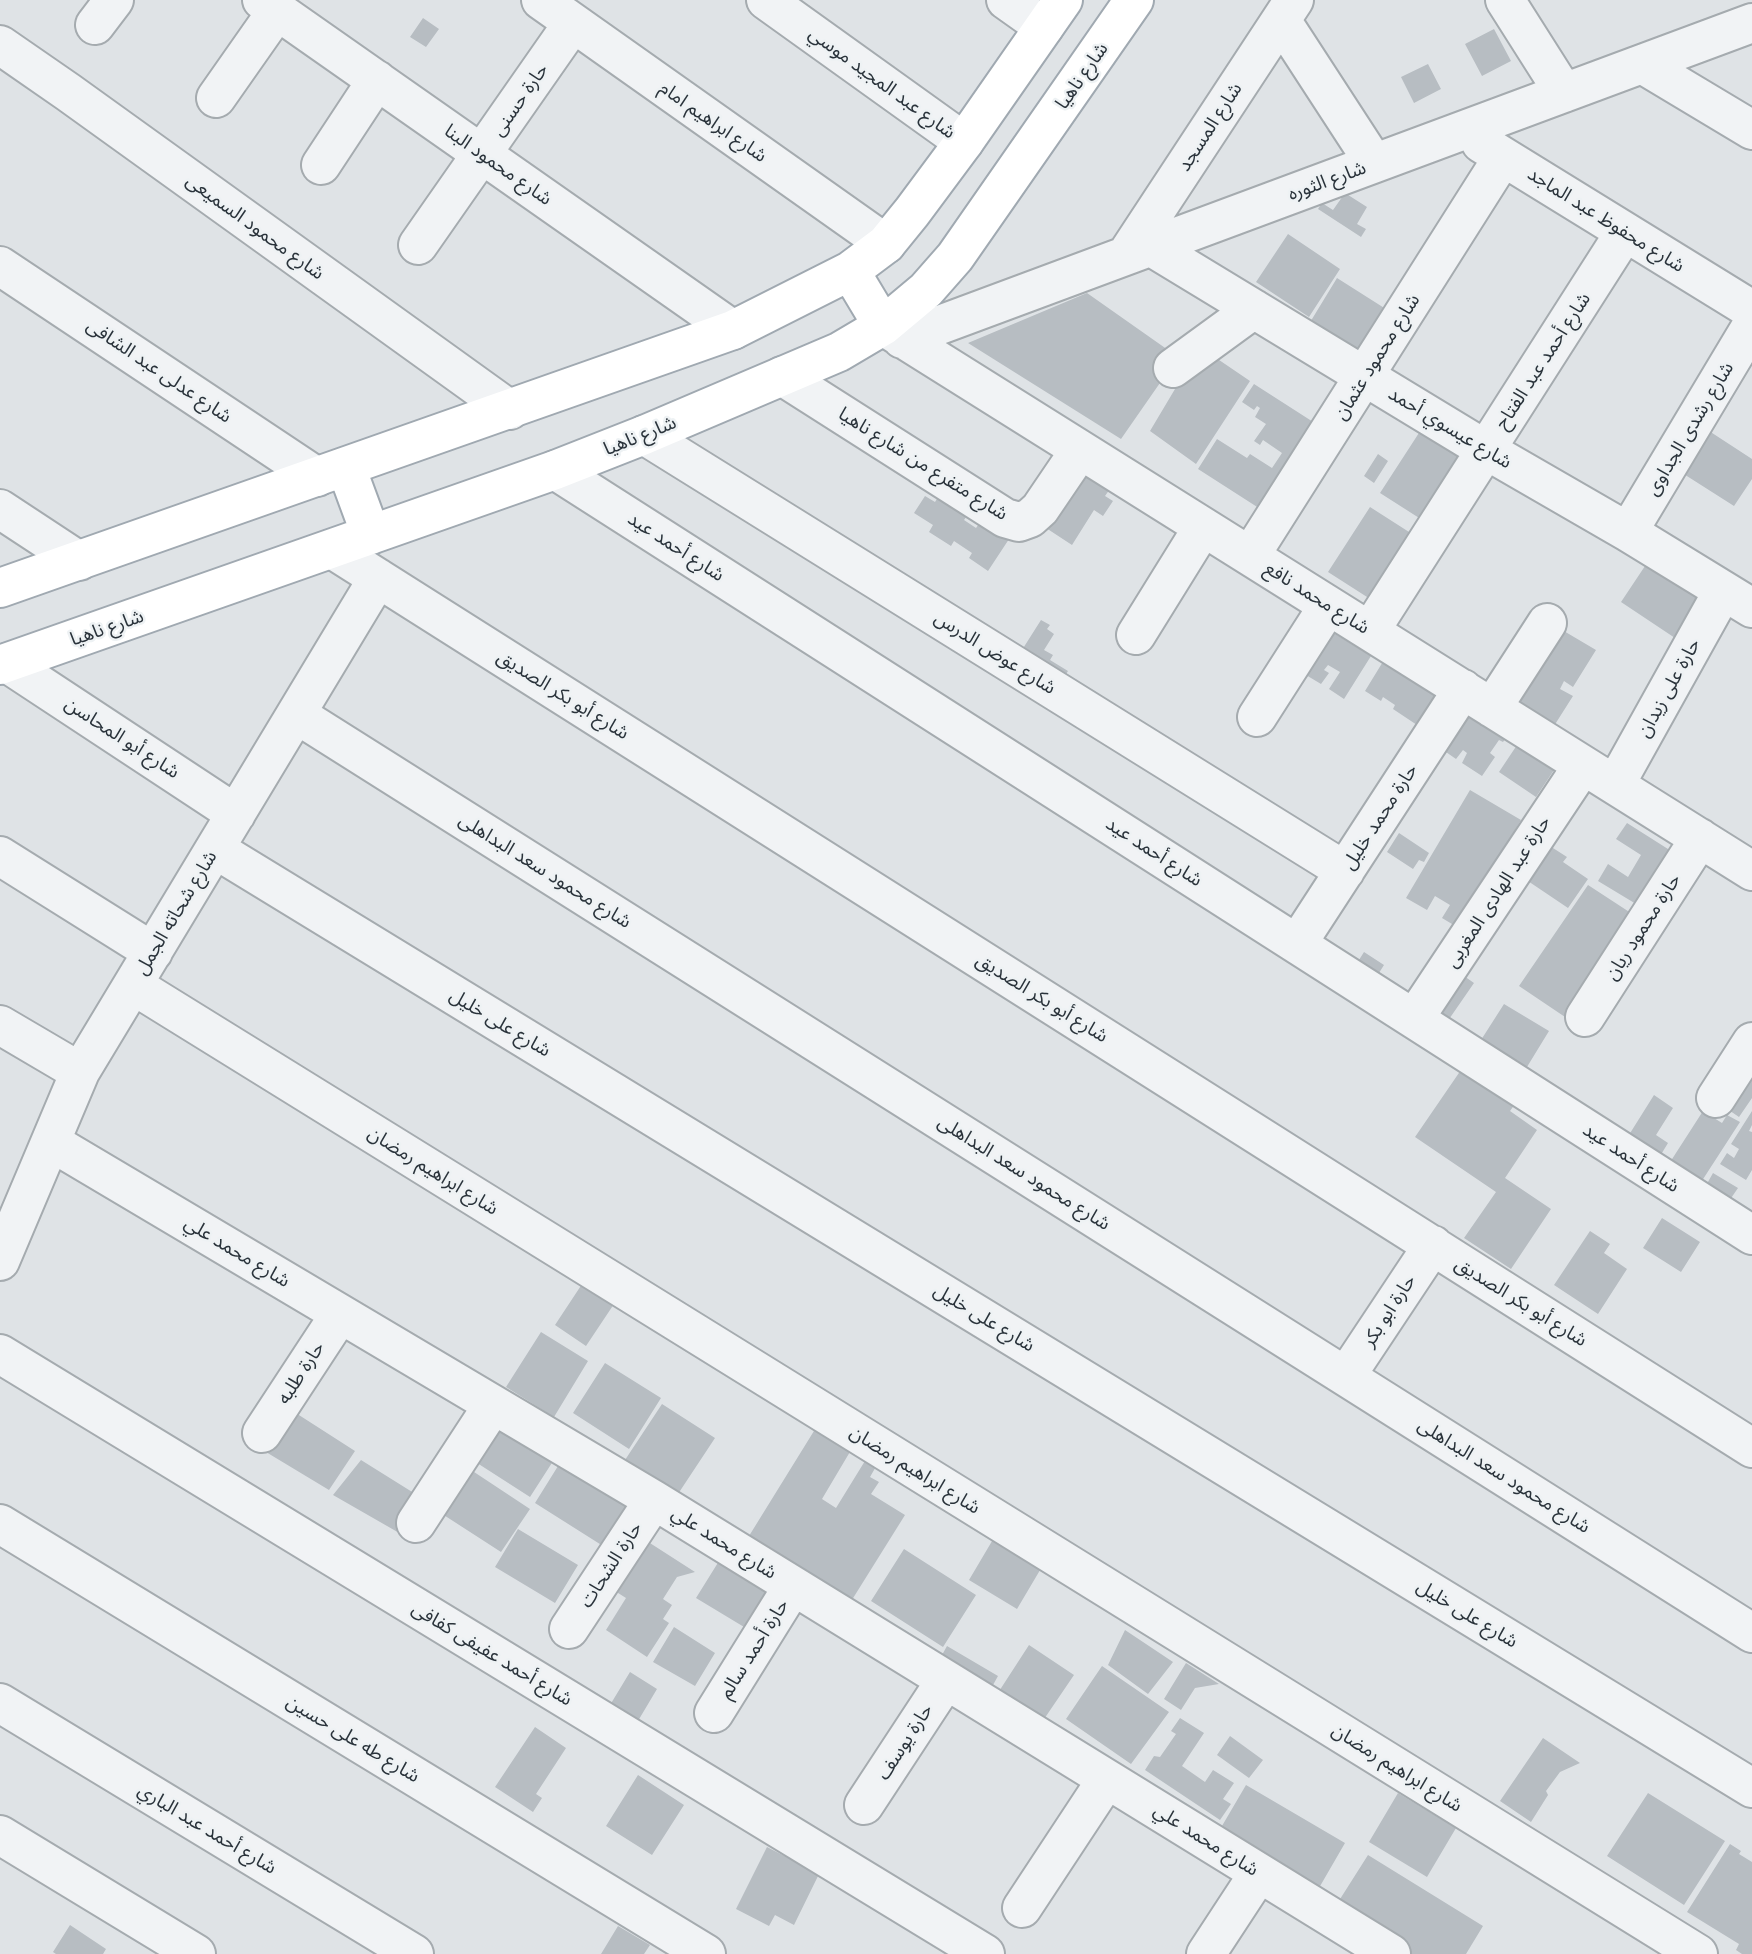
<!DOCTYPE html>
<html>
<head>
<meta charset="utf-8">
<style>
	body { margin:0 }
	canvas { display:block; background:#dfe3e6 }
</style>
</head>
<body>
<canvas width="1752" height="1954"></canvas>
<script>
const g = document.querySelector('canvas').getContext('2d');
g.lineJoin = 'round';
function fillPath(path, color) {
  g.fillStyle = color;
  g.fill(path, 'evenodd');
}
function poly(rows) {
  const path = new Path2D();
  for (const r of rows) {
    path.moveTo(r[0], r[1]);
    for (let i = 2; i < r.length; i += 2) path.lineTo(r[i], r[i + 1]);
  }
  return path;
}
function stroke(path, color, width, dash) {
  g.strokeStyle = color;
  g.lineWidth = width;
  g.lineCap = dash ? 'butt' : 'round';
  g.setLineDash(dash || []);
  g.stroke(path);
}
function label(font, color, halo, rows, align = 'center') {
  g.font = font + ' Mulish,"Noto Sans Arabic",sans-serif';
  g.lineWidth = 5;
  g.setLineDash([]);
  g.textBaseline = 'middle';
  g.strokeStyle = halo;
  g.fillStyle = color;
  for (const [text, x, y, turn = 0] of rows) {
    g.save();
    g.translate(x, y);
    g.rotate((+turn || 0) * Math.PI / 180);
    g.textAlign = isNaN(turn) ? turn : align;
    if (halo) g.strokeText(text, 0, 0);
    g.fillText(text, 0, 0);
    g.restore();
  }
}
fillPath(poly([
	[423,18,439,29,426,47,410,37],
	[1494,29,1511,61,1482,76,1465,44],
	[1428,64,1441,89,1414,103,1401,77],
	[1345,193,1367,207,1357,224,1366,229,1361,237,1318,209,1322,203,1333,210],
	[1288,234,1340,269,1309,317,1256,282],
	[1337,278,1389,311,1361,357,1309,324],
	[1087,293,1178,357,1121,439,968,343],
	[1200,347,1250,381,1196,464,1150,431],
	[1254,384,1321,427,1265,512,1198,469,1217,439,1247,458,1250,454,1272,468,1282,453,1263,440,1260,445,1254,441,1266,424,1255,417,1260,408,1257,406,1254,410,1242,402],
	[1428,419,1475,449,1427,523,1380,493],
	[1706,429,1752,459,1752,479,1734,506,1679,471],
	[1378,454,1388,461,1374,483,1364,476],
	[1082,466,1112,486,1105,496,1113,501,1103,516,1094,510,1072,545,1043,526],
	[945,486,975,505,964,520,976,528,985,515,1013,533,988,571,969,558,972,553,954,541,951,546,929,532,933,525,914,513,925,496,935,502],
	[1370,507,1420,539,1378,604,1328,572],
	[1649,560,1706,597,1678,640,1621,602],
	[1041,620,1050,625,1047,629,1054,634,1044,650,1053,655,1050,660,1068,671,1057,688,1015,661],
	[1552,624,1596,650,1573,687,1564,681,1560,689,1573,696,1547,737,1500,708],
	[1327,629,1371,656,1344,699,1329,689,1340,672,1328,665,1324,670,1329,673,1321,684,1301,672],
	[1384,660,1443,683,1417,725,1393,709,1395,705,1383,697,1381,701,1365,691],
	[1463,693,1515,726,1503,742,1499,740,1490,753,1495,757,1482,776,1462,763,1467,753,1463,750,1456,759,1433,743],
	[1521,739,1558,764,1536,797,1499,772],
	[1470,790,1521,820,1457,927,1442,918,1450,905,1435,896,1427,910,1406,898],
	[1627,823,1679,856,1646,910,1598,881,1608,864,1628,877,1641,855,1616,839],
	[1399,833,1429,853,1424,862,1419,860,1413,869,1387,852],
	[1542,841,1567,857,1563,862,1588,879,1568,908,1519,875],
	[1588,885,1637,917,1568,1019,1519,986],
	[1364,952,1384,965,1372,984,1352,971],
	[1454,969,1474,983,1445,1025,1424,1010],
	[1504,1004,1549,1031,1519,1080,1481,1040],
	[1752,1049,1752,1098,1739,1117,1717,1102],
	[1463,1067,1515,1104,1510,1111,1537,1130,1505,1178,1551,1209,1511,1269,1464,1238,1496,1192,1415,1137],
	[1654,1095,1673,1108,1656,1135,1668,1143,1654,1166,1622,1146],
	[1703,1111,1722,1123,1727,1115,1740,1122,1696,1190,1665,1170],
	[1752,1111,1752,1125,1749,1131,1752,1132,1752,1170,1746,1180,1720,1164,1727,1153,1734,1158,1739,1149,1731,1144],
	[1713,1173,1738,1188,1727,1204,1704,1189],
	[1662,1218,1700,1242,1681,1272,1643,1248],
	[1590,1231,1610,1244,1604,1253,1627,1269,1598,1314,1554,1285],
	[588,1275,620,1295,586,1346,555,1325],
	[541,1332,588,1361,554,1417,506,1387],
	[605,1363,661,1398,629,1449,573,1413],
	[662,1404,715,1438,676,1497,623,1463],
	[288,1408,355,1451,329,1490,261,1449],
	[822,1418,857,1440,822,1499,836,1508,868,1456,878,1463,870,1477,879,1482,871,1494,905,1515,850,1603,801,1568,749,1536],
	[500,1419,557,1455,530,1497,474,1461],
	[563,1458,631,1501,603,1546,535,1503],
	[361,1460,417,1495,401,1534,333,1495],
	[465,1466,530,1509,501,1552,436,1510],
	[518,1529,578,1565,555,1603,495,1567],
	[998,1531,1046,1560,1017,1609,969,1580],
	[639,1536,695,1572,677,1577,663,1599,672,1605,663,1619,669,1623,647,1657,606,1630,626,1598,607,1586],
	[904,1549,976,1595,943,1647,871,1601],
	[724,1553,782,1588,754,1633,696,1598],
	[674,1627,715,1653,695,1686,653,1662],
	[1125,1630,1173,1662,1148,1694,1108,1665],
	[1029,1645,1074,1675,1038,1728,994,1699],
	[947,1646,998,1676,993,1685,942,1655],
	[1186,1663,1219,1684,1195,1688,1181,1710,1164,1699],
	[1102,1666,1169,1712,1131,1764,1066,1719],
	[630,1672,657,1689,632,1731,604,1715],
	[1180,1718,1204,1733,1182,1766,1205,1782,1213,1770,1234,1783,1223,1799,1231,1804,1220,1820,1145,1770,1154,1756,1160,1757,1176,1734,1171,1731],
	[535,1727,566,1748,536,1794,542,1798,533,1812,495,1787],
	[1230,1736,1263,1760,1249,1778,1217,1755],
	[1543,1738,1580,1763,1560,1772,1546,1791,1548,1795,1531,1822,1500,1801],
	[638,1775,684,1805,652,1855,606,1826],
	[1246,1785,1345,1843,1312,1900,1212,1843],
	[1398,1793,1456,1828,1427,1877,1369,1842],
	[1648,1793,1725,1841,1684,1905,1607,1856],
	[1730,1844,1741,1851,1739,1854,1752,1862,1752,1954,1742,1954,1736,1950,1739,1944,1687,1912],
	[767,1847,819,1874,794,1925,775,1915,769,1926,736,1909],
	[1368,1855,1483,1926,1466,1954,1412,1954,1335,1907],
	[70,1925,106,1949,103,1954,56,1954,53,1952],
	[618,1926,650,1945,644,1954,601,1954]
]), '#b7bdc2');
const minor = poly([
	[262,0,733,330],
	[541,0,886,244],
	[766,0,964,142],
	[1006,0,1044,27],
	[1505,0,1564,93],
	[1281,20,1374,163],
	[95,25,114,0],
	[0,45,68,92,510,410],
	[1642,64,1752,130],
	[216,98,277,11],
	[1481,143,1752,310],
	[321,165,377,80],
	[418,245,573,23],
	[1150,246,1486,450,1628,532,1752,608],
	[1127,254,1294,0],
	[0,266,317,477],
	[883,326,1752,871],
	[902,339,1752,23],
	[1173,368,1254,309],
	[782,376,1005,518,1019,522,1030,518,1040,509,1080,450],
	[644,435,1345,871],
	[555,470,1752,1235],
	[0,509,79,561],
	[1628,532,1752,325],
	[332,549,1752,1448],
	[1250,556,1503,157],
	[1370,631,1625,232],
	[1136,635,1203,527],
	[7,663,236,814],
	[1492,708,1547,623],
	[296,714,1752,1633],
	[1257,717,1328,606],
	[1615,785,1723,591],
	[215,849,1752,1788],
	[0,856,153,952],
	[1297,944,1463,689],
	[133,985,1698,1954],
	[1585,1017,1700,838],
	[1414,1019,1583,765],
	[0,1025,80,1072],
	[1716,1098,1752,1042],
	[51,1142,654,1500,1391,1954],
	[0,1261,80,1072,378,578],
	[0,1354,985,1954],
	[1346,1376,1433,1245],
	[262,1433,340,1314],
	[416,1523,493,1405],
	[0,1524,706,1954],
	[569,1629,654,1500],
	[0,1703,414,1954],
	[714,1713,793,1586],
	[864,1805,946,1680],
	[0,1835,196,1954],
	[1022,1908,1107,1779],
	[1206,1954,1259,1873]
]);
const major = poly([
	[850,271,883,326],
	[346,467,371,535],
	[0,588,733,330,850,271,886,244,912,212,964,142,1063,0],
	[0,665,555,470,644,435,839,352,883,326,926,290,955,257,1134,0]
]);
stroke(minor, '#a5abaf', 42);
stroke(major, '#a0a9b1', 42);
stroke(minor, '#f1f3f5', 38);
stroke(major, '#fff', 38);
label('19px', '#2a333b', '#eef2f4', [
	["شارع ناهيا",1082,76,-55],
	["شارع عبد المجيد موسي",882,83,36],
	["حارة حسنى",520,100,-55],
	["شارع ابراهيم امام",713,122,35],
	["شارع المسجد",1210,127,-57],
	["شارع محمود البنا",498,165,35],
	["شارع الثوره",1327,181,-20],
	["شارع محفوظ عبد الماجد",1606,220,32],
	["شارع محمود السميعى",255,227,36],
	["شارع محمود عثمان",1377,357,-58],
	["شارع أحمد عبد الفتاح",1543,361,-57],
	["شارع عدلى عبد الشافى",159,371,34],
	["شارع عيسوي أحمد",1450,428,31],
	["شارع رشدى الجداوى",1690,429,-59],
	["شارع ناهيا",640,436,-22],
	["شارع متفرع من شارع ناهيا",923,464,32],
	["شارع أحمد عيد",676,547,33],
	["شارع محمد نافع",1317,598,32],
	["شارع ناهيا",107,628,-19],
	["شارع عوض الدرس",995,653,32],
	["حارة على زيدان",1669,688,-61],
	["شارع أبو بكر الصديق",563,695,32],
	["شارع أبو المحاسن",122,738,33],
	["حارة محمد خليل",1380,817,-57],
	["شارع أحمد عيد",1154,852,33],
	["شارع محمود سعد البداهلى",545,871,32],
	["حارة عبد الهادى المغربى",1498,892,-57],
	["شارع شحاته الجمل",176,913,-59],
	["حارة محمود ريان",1643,927,-57],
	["شارع أبو بكر الصديق",1042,998,32],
	["شارع على خليل",500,1023,31],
	["شارع أحمد عيد",1631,1158,33],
	["شارع ابراهيم رمضان",433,1171,32],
	["شارع محمود سعد البداهلى",1024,1173,32],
	["شارع محمد علي",237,1252,31],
	["شارع أبو بكر الصديق",1521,1302,32],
	["حارة ابو بكر",1389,1311,-57],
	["شارع على خليل",984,1318,31],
	["حارة طلبه",301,1373,-57],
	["شارع ابراهيم رمضان",915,1470,32],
	["شارع محمود سعد البداهلى",1504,1476,32],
	["شارع محمد علي",724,1543,32],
	["حارة الشحات",611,1565,-57],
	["شارع على خليل",1467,1614,31],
	["حارة أحمد سالم",754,1649,-58],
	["شارع أحمد عفيفى كفافى",492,1654,31],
	["شارع طه على حسين",353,1739,31],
	["حارة يوسف",905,1742,-57],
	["شارع ابراهيم رمضان",1397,1768,32],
	["شارع أحمد عبد الباري",207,1829,31],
	["شارع محمد علي",1206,1840,32]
]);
</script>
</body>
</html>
